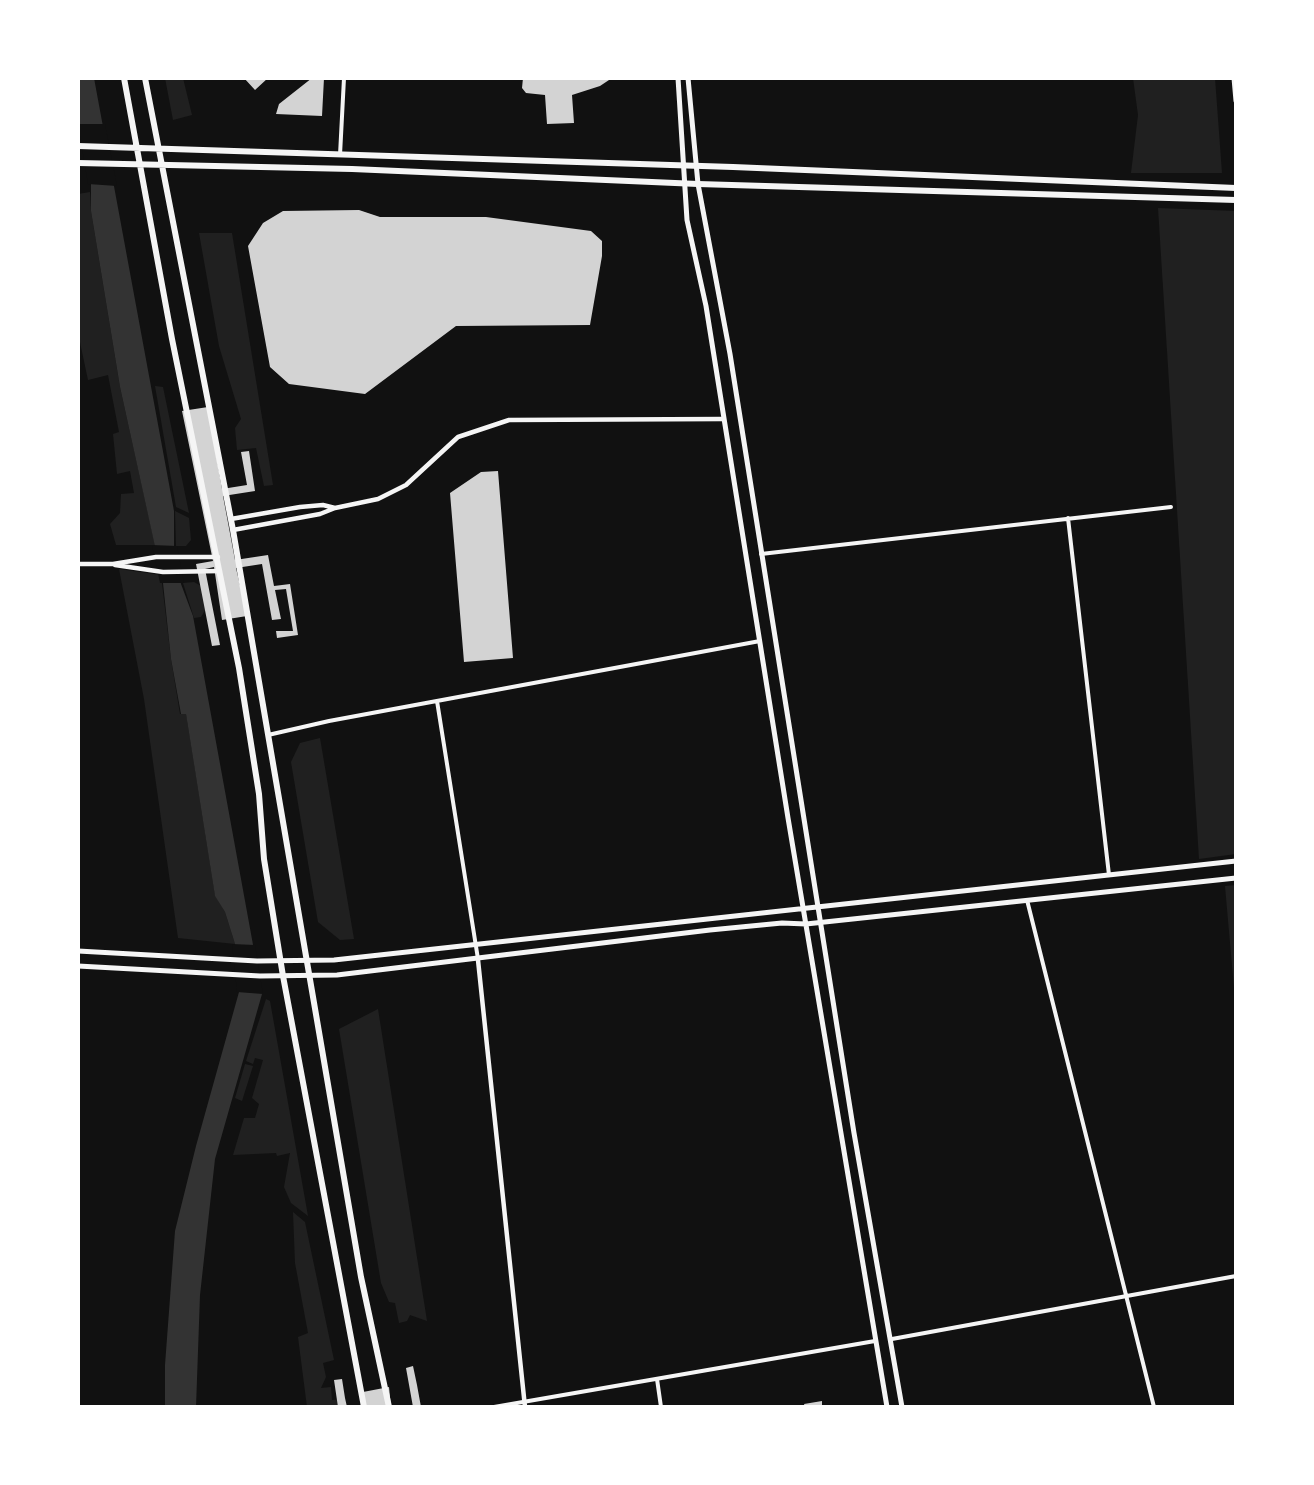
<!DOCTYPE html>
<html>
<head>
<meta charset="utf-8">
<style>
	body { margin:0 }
	#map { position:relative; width:1314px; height:1485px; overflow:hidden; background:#111; font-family:Commissioner,sans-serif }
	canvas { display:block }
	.frame { position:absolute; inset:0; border:80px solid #fff; pointer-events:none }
</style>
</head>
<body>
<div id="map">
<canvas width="1314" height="1485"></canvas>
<div class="frame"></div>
</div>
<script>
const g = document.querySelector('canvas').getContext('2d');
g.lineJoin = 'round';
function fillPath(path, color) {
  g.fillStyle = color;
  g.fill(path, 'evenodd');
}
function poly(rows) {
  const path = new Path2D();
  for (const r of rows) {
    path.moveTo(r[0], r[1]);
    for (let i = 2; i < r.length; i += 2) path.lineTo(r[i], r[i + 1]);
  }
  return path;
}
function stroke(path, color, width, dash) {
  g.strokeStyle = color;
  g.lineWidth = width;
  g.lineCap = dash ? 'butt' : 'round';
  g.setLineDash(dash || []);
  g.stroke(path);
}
fillPath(poly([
	[165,78,183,78,192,115,173,120],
	[1133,78,1215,78,1222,173,1131,173,1138,115],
	[90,192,91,211,120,387,155,545,116,545,110,524,120,513,121,494,134,493,130,471,117,474,113,434,119,432,108,375,88,380,78,333,78,194],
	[1158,208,1236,211,1236,854,1199,859],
	[199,233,232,233,273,485,264,486,256,448,237,450,235,428,241,419,219,346],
	[155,386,163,387,189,513,176,507],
	[175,511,189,518,191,540,186,546,176,546],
	[119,569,161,575,171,659,180,714,186,713,215,895,225,912,235,944,178,938,144,699],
	[194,582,203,587,207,607,201,617,194,618,183,583],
	[320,738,354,939,340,940,318,922,291,762,300,743],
	[1236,885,1236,1011,1225,886],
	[266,999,270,1001,308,1216,291,1203,284,1187,290,1153,277,1156,276,1153,233,1155,244,1118,255,1118,259,1104,252,1098,263,1060,255,1058,253,1064,246,1061],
	[378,1009,427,1321,410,1315,407,1321,399,1323,395,1303,389,1302,381,1283,339,1029],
	[245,1064,253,1066,242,1101,235,1098],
	[293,1212,305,1222,334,1360,323,1363,326,1377,321,1388,331,1387,332,1400,343,1399,345,1407,307,1407,298,1337,308,1333,295,1263]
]), '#202020');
fillPath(poly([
	[78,78,94,78,174,511,174,548,181,584,193,616,262,994,215,1159,200,1295,196,1407,165,1407,165,1365,175,1231,196,1146,239,992,235,944,225,912,215,896,186,714,181,714,171,659,163,583,120,387,91,211,91,175,78,116]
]), '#333');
fillPath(poly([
	[78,124,105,124,117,186,88,184],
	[152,545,177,546,184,583,160,583],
	[232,944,255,945,263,994,237,992]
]), '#111');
fillPath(poly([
	[244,78,268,78,255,90],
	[312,78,324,78,322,116,276,114,279,104],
	[523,78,612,78,600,86,572,95,574,123,547,124,545,95,526,93,522,88],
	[359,210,380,217,486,217,591,231,602,241,602,256,590,325,456,326,365,394,289,384,270,367,248,246,263,223,283,211],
	[208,407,222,489,247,485,241,452,249,451,255,491,223,496,235,560,268,555,274,586,290,584,298,635,277,638,276,631,293,631,286,589,275,590,281,619,272,620,262,564,236,568,247,616,222,620,214,567,205,569,220,645,212,646,196,564,213,561,182,411],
	[498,471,513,658,464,662,450,493,481,472],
	[413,1366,417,1385,421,1407,413,1407,406,1368],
	[342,1379,345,1398,347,1407,338,1407,334,1380],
	[389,1387,391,1407,366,1407,363,1392],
	[822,1401,822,1407,805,1407,804,1404]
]), '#d3d3d3');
stroke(poly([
	[340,155,344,78],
	[1068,518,1109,875],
	[761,554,1171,507],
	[437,701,478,959],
	[268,735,329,721,760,641],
	[1027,900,1154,1407],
	[892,1339,1236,1276],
	[657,1379,661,1407],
	[494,1407,875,1341]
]), '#f5f5f5', 4);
stroke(poly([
	[231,519,300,507,323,505,335,508],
	[233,530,320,514,335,508,378,499,406,485,458,437,509,420,723,419],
	[78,564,113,564,156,557,218,557],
	[115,565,163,572,220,571],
	[478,960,525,1407]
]), '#f5f5f5', 4.5);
stroke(poly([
	[678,78,687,220,706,306,788,818,887,1407],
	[688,78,698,184,730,354,854,1133,902,1407],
	[1234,78,1236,101],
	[78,951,257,961,334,960,1236,861],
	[78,966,260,976,337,975,710,930,782,923,806,924,1236,878]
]), '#f5f5f5', 5);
stroke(poly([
	[124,78,172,339,239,668,259,794,264,859,283,976,364,1407],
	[145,78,233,530,361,1277,389,1407],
	[78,146,733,167,1236,188],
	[78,163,352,169,698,184,1236,200]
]), '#f5f5f5', 6);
</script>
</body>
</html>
